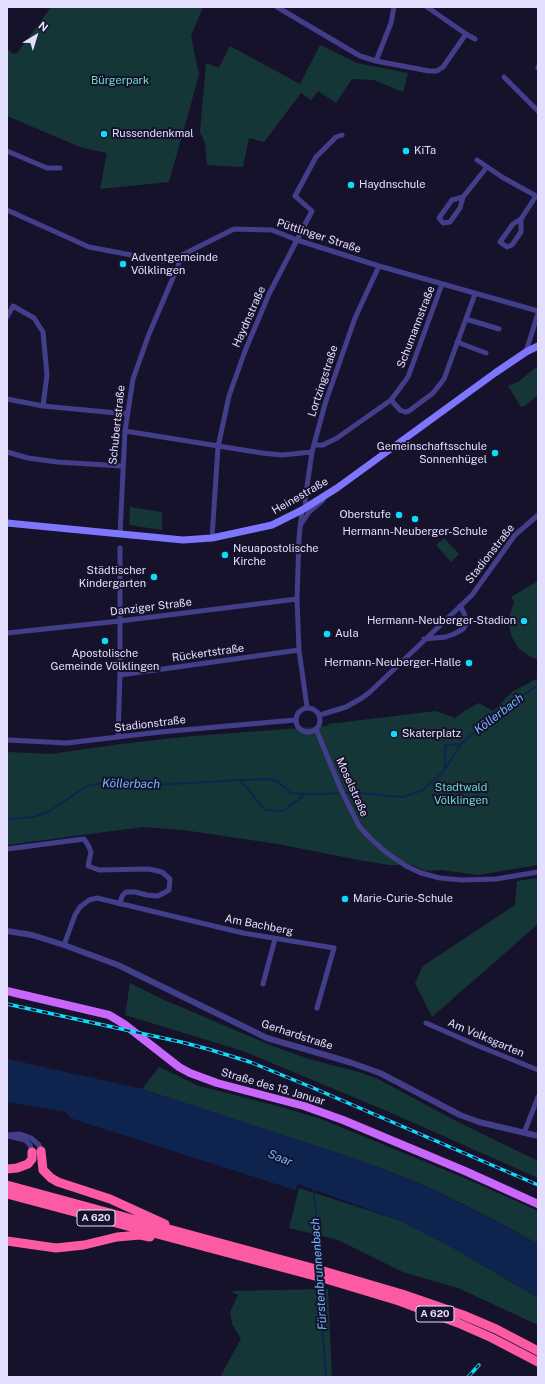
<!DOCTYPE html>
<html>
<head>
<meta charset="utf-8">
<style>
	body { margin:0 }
	#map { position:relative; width:545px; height:1384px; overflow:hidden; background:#17122c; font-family:"Public Sans",sans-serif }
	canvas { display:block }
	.frame { position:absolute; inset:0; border:8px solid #e3defe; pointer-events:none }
	.north { position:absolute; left:16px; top:16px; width:40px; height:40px; -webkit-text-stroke:3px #17122c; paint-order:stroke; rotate:38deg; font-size:11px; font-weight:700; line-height:16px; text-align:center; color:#e3defe }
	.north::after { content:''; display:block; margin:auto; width:14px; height:18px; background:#e3defe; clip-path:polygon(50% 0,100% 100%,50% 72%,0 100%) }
</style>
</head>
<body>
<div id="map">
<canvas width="545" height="1384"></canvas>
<div class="frame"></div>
<div class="north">N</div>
</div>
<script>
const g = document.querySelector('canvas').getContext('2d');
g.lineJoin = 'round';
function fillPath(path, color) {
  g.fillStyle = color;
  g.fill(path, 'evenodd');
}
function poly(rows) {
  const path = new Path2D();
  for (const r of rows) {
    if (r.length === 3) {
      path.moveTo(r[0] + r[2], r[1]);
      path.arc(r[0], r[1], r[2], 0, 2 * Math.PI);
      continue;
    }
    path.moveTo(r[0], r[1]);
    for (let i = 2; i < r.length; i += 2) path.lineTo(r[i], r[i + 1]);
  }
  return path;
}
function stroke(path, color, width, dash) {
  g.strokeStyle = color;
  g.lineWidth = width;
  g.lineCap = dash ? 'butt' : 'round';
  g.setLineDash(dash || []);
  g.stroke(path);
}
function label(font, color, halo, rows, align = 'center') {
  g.font = font + ' "Public Sans",sans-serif';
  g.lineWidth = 4;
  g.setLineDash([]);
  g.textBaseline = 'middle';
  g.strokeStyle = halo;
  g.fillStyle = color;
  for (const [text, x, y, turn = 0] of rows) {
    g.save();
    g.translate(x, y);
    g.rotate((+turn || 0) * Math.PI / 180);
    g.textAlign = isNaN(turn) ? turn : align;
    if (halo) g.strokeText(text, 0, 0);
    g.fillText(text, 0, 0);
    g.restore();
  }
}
fillPath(poly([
	[51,7,203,7,191,36,199,75,169,182,100,189,107,153,80,147,7,116,7,48,13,54,18,52],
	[320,45,357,63,408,73,403,92,374,80,352,79,336,103,318,91,311,100,301,93,264,142,249,138,243,167,207,165,205,143,200,132,206,63,219,68,230,46,300,84],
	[538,366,537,396,525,406,521,407,508,386,518,382],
	[130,507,162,512,162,530,129,525],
	[444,538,459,554,451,562,436,545],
	[538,581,538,659,531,657,519,649,512,637,509,626,509,617,514,602,511,597],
	[538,678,538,865,478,875,441,870,425,871,412,865,389,865,359,860,278,844,183,830,143,827,7,845,7,752,51,754,121,744,193,736,327,726,328,724,436,711,455,718,464,711,479,703,493,711,512,692],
	[538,878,538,924,432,1017,415,983,423,966,515,905,517,881],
	[130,983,162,999,270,1045,309,1059,362,1073,378,1079,456,1121,538,1161,538,1178,396,1115,243,1051,125,1015],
	[159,1067,199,1086,281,1107,321,1119,462,1177,525,1205,538,1211,538,1244,498,1222,459,1202,421,1184,383,1169,142,1089],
	[299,1188,401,1221,455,1249,538,1298,538,1325,458,1288,403,1272,338,1240,289,1228],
	[328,1289,332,1377,220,1377,241,1339,232,1324,230,1312,238,1295,230,1291]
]), '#153636');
fillPath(poly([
	[7,1059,142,1089,345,1155,383,1169,421,1184,498,1222,538,1244,538,1298,455,1249,401,1221,298,1184,295,1190,70,1118,66,1112,7,1102]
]), '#0e244f');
stroke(poly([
	[446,768,461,744],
	[240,780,270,779,277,781,291,793,305,794],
	[7,818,13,819,34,817,50,811,87,786,101,783,138,786,240,780,265,810,283,811,306,794,357,793,403,797,423,790,445,770,445,745,461,744,490,719,538,685],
	[313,1187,317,1224,318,1266],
	[319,1280,326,1377]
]), '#0e244f', 2);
stroke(poly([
	[277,7,360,56,376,61,429,71,437,71,443,67,466,34,475,39],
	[427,7,466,34],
	[376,61,391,23,394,7],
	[538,67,538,68],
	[504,77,538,111],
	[7,151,47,168,60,168],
	[477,160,502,177,538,197],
	[463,197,460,208,450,222,443,223,439,218,452,200,463,197,487,167],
	[7,210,89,247,163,261,180,256,234,229,272,230,297,240,379,266,538,311],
	[521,219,521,232,512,245,507,247,500,242,513,224,521,219,536,196],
	[7,317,13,306,34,318,43,332,47,375,43,406],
	[466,319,499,329],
	[457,342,486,353],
	[526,352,538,313],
	[7,399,43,406,127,414],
	[391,400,400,410,405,412,409,411,433,393,444,379,475,294],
	[125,431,262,453,282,455,312,452],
	[314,445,323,445,337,438,391,400,408,377,442,284],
	[7,452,28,458,57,462,122,466],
	[306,508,305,500,312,452,325,404,355,318,379,266],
	[302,510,299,538,297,599,299,650,307,707],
	[302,523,309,512,323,500],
	[120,534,125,431,133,379,149,334,178,266,180,256],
	[212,538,218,447,229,396,245,351,269,294,312,211,295,196,316,157,336,137,342,135],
	[7,633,120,621,297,599],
	[424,639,446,637,454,634,463,629,467,623,464,613,460,606],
	[120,675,299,650],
	[308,720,12],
	[320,715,346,707,362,698,370,692,472,595,515,535,538,515],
	[316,729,342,792,359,826,370,838,387,853,406,866,421,873,440,878,462,880,496,879,538,872],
	[118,737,120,675,120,548],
	[7,740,67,743,160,732,295,720],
	[7,849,84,839,88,845,91,852,88,866,99,870,149,869,162,872,170,879,169,890,158,896,147,895,135,892,126,892,122,896,120,904],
	[64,945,75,915,80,907,89,900,97,898,243,933,334,948,317,1008],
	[263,984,275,939],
	[426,1023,476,1045,538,1070],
	[524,1133,538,1097],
	[7,1135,20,1134,31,1138,39,1145,41,1151],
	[8,1136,25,1140,30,1145,32,1152]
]), '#433e8a', 5);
stroke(poly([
	[7,931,32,935,64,945,118,965,267,1038,349,1062,380,1073,460,1115,479,1122,538,1136]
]), '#433e8a', 6);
stroke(poly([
	[7,523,183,540,212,538,272,525,302,510,337,488,495,373,526,352,538,346]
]), '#7e77fd', 7);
stroke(poly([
	[7,991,109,1015,124,1024,179,1067,190,1073,217,1083,304,1106,343,1120,465,1171,538,1204]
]), '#c967fc', 8);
stroke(poly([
	[41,1151,43,1170,51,1178,58,1182,110,1199,165,1224],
	[7,1169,17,1168,28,1164,32,1159,32,1152],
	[7,1185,327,1272,402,1294,463,1315,496,1329,538,1351],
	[7,1194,326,1279,399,1301,458,1323,492,1338,538,1362],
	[7,1241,56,1248,84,1245,117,1237,140,1235,150,1237]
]), '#fc5ba4', 9);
const rail = poly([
	[7,1004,181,1042,208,1049,250,1062,311,1087,538,1185],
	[468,1377,479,1365]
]);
stroke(rail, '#0edcfb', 3.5);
stroke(rail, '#17122c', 2, [6]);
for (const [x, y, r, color] of [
	[104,134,4,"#0edcfb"],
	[406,151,4,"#0edcfb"],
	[351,185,4,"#0edcfb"],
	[123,264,4,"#0edcfb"],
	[495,453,4,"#0edcfb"],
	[399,515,4,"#0edcfb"],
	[415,519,4,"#0edcfb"],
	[225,555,4,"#0edcfb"],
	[154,577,4,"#0edcfb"],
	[524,621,4,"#0edcfb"],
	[327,634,4,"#0edcfb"],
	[105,641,4,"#0edcfb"],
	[469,663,4,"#0edcfb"],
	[394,734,4,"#0edcfb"],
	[345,899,4,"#0edcfb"]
]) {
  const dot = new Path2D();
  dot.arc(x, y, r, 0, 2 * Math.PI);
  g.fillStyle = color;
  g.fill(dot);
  stroke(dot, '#17122c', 1.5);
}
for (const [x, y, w] of [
	[96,1218,38],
	[435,1314,38]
]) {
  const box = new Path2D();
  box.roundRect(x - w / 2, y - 8, w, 16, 3);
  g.fillStyle = '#17122c';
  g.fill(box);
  stroke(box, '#e3defe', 1);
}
label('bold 10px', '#e3defe', null, [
	["A 620",96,1218],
	["A 620",435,1314]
]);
label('11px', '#69dfc5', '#17122c', [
	["Bürgerpark",120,81],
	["Stadtwald",461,788],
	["Völklingen",461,801]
]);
label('11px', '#e3defe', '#17122c', [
	["Russendenkmal",112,134],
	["KiTa",414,151],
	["Haydnschule",359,185],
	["Adventgemeinde",131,258],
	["Völklingen",131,271],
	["Gemeinschaftsschule",487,447,"right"],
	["Sonnenhügel",487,460,"right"],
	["Oberstufe",391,515,"right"],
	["Hermann-Neuberger-Schule",415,532,"center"],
	["Neuapostolische",233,549],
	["Kirche",233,562],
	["Städtischer",146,571,"right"],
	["Kindergarten",146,584,"right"],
	["Hermann-Neuberger-Stadion",516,621,"right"],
	["Aula",335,634],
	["Apostolische",105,654,"center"],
	["Gemeinde Völklingen",105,667,"center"],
	["Hermann-Neuberger-Halle",461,663,"right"],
	["Skaterplatz",402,734],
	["Marie-Curie-Schule",353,899]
], 'left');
label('11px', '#e3defe', '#17122c', [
	["Püttlinger Straße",319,236,18],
	["Haydnstraße",249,317,-66],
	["Schumannstraße",416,327,-69],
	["Lortzingstraße",323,381,-72],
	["Schubertstraße",117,425,-84],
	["Heinestraße",300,496,-30],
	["Stadionstraße",490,554,-52],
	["Danziger Straße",151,607,-7],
	["Rückertstraße",208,653,-8],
	["Stadionstraße",150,724,-7],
	["Moselstraße",352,787,66],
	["Am Bachberg",259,925,11],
	["Gerhardstraße",297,1035,18],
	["Am Volksgarten",486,1038,23],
	["Straße des 13. Januar",273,1087,16]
]);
label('italic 12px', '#6eb6fc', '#17122c', [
	["Köllerbach",499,714,-37],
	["Köllerbach",131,784,1],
	["Saar",280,1158,22],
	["Fürstenbrunnenbach",319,1274,-94]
]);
</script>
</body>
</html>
